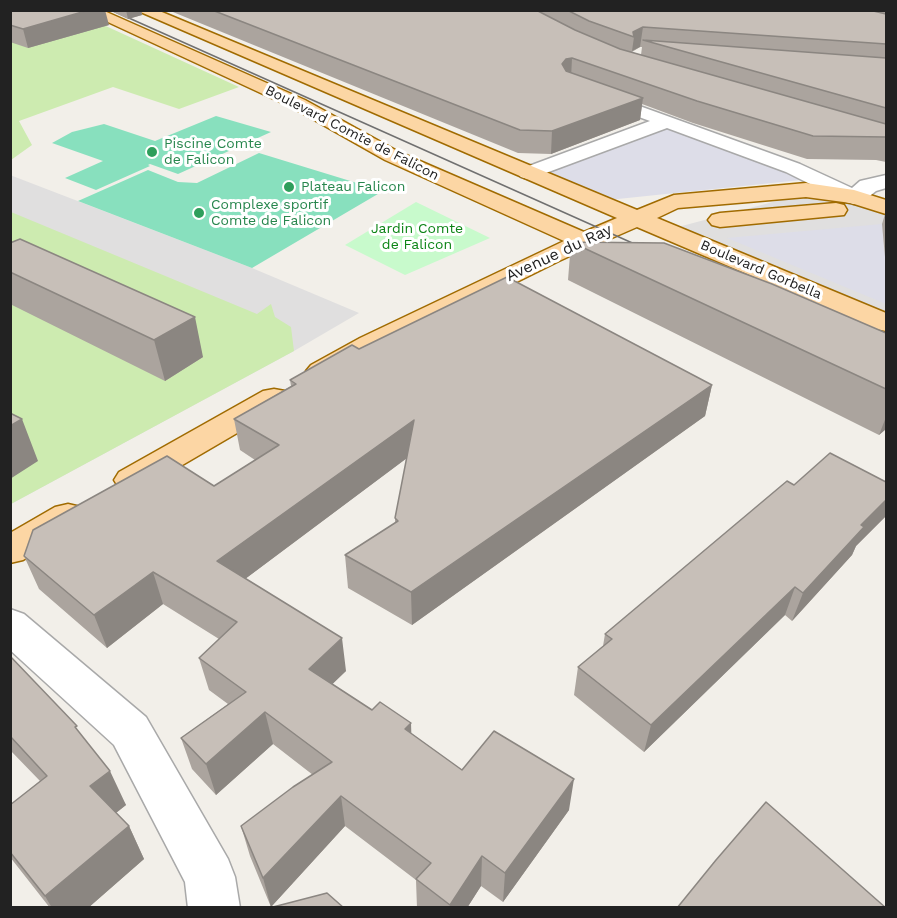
<!DOCTYPE html>
<html>
<head>
<meta charset="utf-8">
<style>
	body { margin:0 }
	#map { position:relative; width:897px; height:918px; overflow:hidden; background:#f2efe9; font-family:"Work Sans",sans-serif }
	canvas { display:block }
	.frame { position:absolute; inset:0; border:12px solid #222; pointer-events:none }
</style>
</head>
<body>
<div id="map">
<canvas width="897" height="918"></canvas>
<div class="frame"></div>
</div>
<script>
const g = document.querySelector('canvas').getContext('2d');
g.lineJoin = 'round';
function fillPath(path, color) {
  g.fillStyle = color;
  g.fill(path, 'evenodd');
}
function poly(rows) {
  const path = new Path2D();
  for (const r of rows) {
    path.moveTo(r[0], r[1]);
    for (let i = 2; i < r.length; i += 2) path.lineTo(r[i], r[i + 1]);
  }
  return path;
}
function stroke(path, color, width, dash) {
  g.strokeStyle = color;
  g.lineWidth = width;
  g.lineCap = dash ? 'butt' : 'round';
  g.setLineDash(dash || []);
  g.stroke(path);
}
function label(font, color, halo, rows, align = 'center') {
  g.font = font + ' "Work Sans",sans-serif';
  g.lineWidth = 6;
  g.setLineDash([]);
  g.textBaseline = 'middle';
  g.strokeStyle = halo;
  g.fillStyle = color;
  for (const [text, x, y, turn = 0] of rows) {
    g.save();
    g.translate(x, y);
    g.rotate((+turn || 0) * Math.PI / 180);
    g.textAlign = isNaN(turn) ? turn : align;
    if (halo) g.strokeText(text, 0, 0);
    g.fillText(text, 0, 0);
    g.restore();
  }
}
fillPath(poly([
	[10,175,252,268,359,313,294,351,11,504],
	[826,188,886,201,886,328,659,232]
]), '#e0dfdf');
fillPath(poly([
	[11,11,73,11,239,87,179,109,113,87,19,121,32,145,11,160],
	[11,212,257,314,271,304,275,317,291,327,294,351,11,504]
]), '#cdebb0');
fillPath(poly([
	[416,202,490,238,405,275,345,245]
]), '#c8facc');
fillPath(poly([
	[216,116,271,132,178,174,150,164,148,165,150,166,96,190,65,178,103,161,52,143,72,132,104,124,155,141],
	[259,153,383,191,252,268,78,201,148,170,178,182,197,183]
]), '#88e0be');
fillPath(poly([
	[666,122,803,174,801,180,608,200,540,172],
	[882,224,884,251,886,251,886,273,885,273,886,304,727,238]
]), '#dddde8');
const minor = poly([
	[598,91,800,164,852,188,860,181,886,175,886,188,876,191,862,202,854,204,846,202,786,172,667,128,535,177,528,179,521,177,517,173,521,169,650,121,592,100,589,96,592,92,598,91],
	[10,609,24,614,146,717,228,859,235,877,240,908,188,908,185,882,114,745,10,650,10,609]
]);
const major = poly([
	[82,10,102,10,305,100,399,152,584,232,617,218,136,10,157,10,637,210,674,195,806,183,854,190,886,200,886,214,851,203,806,197,678,208,657,218,886,313,886,331,876,329,637,227,605,241,608,245,605,250,596,252,585,249,559,261,380,350,331,377,321,380,311,377,306,371,311,365,360,338,564,241,385,160,293,108,82,10],
	[836,203,844,205,847,210,844,215,720,227,712,225,708,220,712,215,720,213,836,203],
	[274,389,285,391,289,398,285,405,143,488,131,491,119,488,114,480,119,472,263,391,274,389],
	[68,504,81,507,86,516,81,525,23,560,10,563,10,533,55,507,68,504]
]);
stroke(minor, '#a9a9a9', 3);
stroke(major, '#a06b00', 3);
fillPath(minor, '#fff');
fillPath(major, '#fcd6a4');
stroke(poly([
	[111,10,648,250]
]), '#707070', 1.5);
fillPath(poly([
	[10,10,109,25,28,48,10,42],
	[109,10,141,10,142,15,128,19],
	[168,10,886,10,886,162,876,160,807,159,693,123,642,104,640,120,551,154,518,153],
	[640,47,642,47,641,55,632,52],
	[886,211,886,291,885,272,886,268,882,224],
	[571,242,886,333,886,429,879,435,568,280],
	[10,243,203,357,165,381,10,304],
	[359,349,712,385,705,416,412,625,348,588,345,555,395,523,395,518,407,458,245,579,346,671,332,684,372,710,411,723,411,733,462,770,569,810,503,902,481,886,467,908,417,908,416,880,345,826,271,907,250,856,241,826,313,775,273,744,216,795,192,769,181,738,228,704,209,690,199,658,219,639,163,604,107,648,39,589,24,556,214,486,255,460,240,450,234,419,291,386,290,380],
	[886,482,886,516,856,546,852,555,792,621,785,615,644,752,574,695,578,667,603,646,605,634,794,485],
	[10,656,81,735,126,805,116,813,129,826,144,859,88,908,50,908,10,857,10,805,40,781,10,750]
]), '#aba49e');
fillPath(poly([
	[89,10,105,10,109,25,28,48,23,29],
	[126,10,141,10,142,15,128,19],
	[643,27,640,47,632,51,634,37,633,32],
	[572,58,571,79,562,64,566,59],
	[643,98,640,120,551,154,552,131],
	[195,317,203,357,165,381,154,340],
	[712,385,705,416,412,625,411,592],
	[886,417,886,429,879,435],
	[22,419,38,461,10,479,10,426],
	[414,420,415,452,225,594,217,561],
	[886,500,886,516,856,546,852,555,792,621,803,593,861,525],
	[153,572,163,604,107,648,94,615],
	[795,587,785,615,644,752,651,725],
	[342,638,346,671,315,701,309,669],
	[265,712,273,744,216,795,206,764],
	[411,723,412,755,405,729],
	[110,771,126,805,107,820,90,786],
	[574,779,569,810,503,902,505,873],
	[341,796,345,826,271,907,263,878],
	[129,826,144,859,88,908,52,908,45,896],
	[482,856,481,886,467,908,450,908,450,905]
]), '#8b8681');
const building = poly([
	[10,10,89,10,23,29,10,25,10,10],
	[212,10,536,10,575,30,620,49,886,124,886,137,813,136,697,101,572,58,566,59,562,64,566,71,643,98,552,131,520,130,212,10],
	[567,10,869,10,886,14,886,44,643,27,633,32,634,37,589,21,567,10],
	[643,40,886,58,886,108,643,40],
	[20,239,195,317,154,340,10,272,10,243,20,239],
	[571,242,664,243,772,284,886,333,886,389,571,242],
	[507,277,712,385,411,592,345,555,398,521,395,518,414,420,217,561,342,638,309,669,372,710,380,702,411,723,405,729,462,770,494,731,574,779,505,873,482,856,450,905,416,879,431,863,341,796,263,878,241,826,293,787,332,762,265,712,206,764,181,738,246,692,199,658,237,622,153,572,94,615,24,556,33,530,167,456,214,486,279,445,234,419,296,384,290,380,352,345,359,349,507,277],
	[10,413,22,419,10,426,10,413],
	[830,453,886,482,886,500,861,525,864,527,803,593,795,587,651,725,578,667,612,639,605,634,787,481,794,485,830,453],
	[10,656,77,726,75,727,110,771,90,786,129,826,45,896,10,852,10,805,47,776,10,736,10,656],
	[766,802,886,908,677,908,716,860,766,802],
	[327,893,344,908,273,908,273,907,327,893]
]);
fillPath(building, '#c7bfb8');
stroke(building, '#8b8681', 1.5);
for (const [x, y, r, color] of [
	[152,152,6,"#2e9e5b"],
	[289,187,6,"#2e9e5b"],
	[199,213,6,"#2e9e5b"]
]) {
  const dot = new Path2D();
  dot.arc(x, y, r, 0, 2 * Math.PI);
  g.fillStyle = color;
  g.fill(dot);
  stroke(dot, '#fff', 2);
}
label('14px', '#222', '#fff', [
	["Boulevard Comte de Falicon",352,133,27],
	["Boulevard Gorbella",761,270,23]
]);
label('14px', '#27864d', '#fff', [
	["Piscine Comte",164,144],
	["de Falicon",164,160],
	["Plateau Falicon",301,187],
	["Complexe sportif",211,205],
	["Comte de Falicon",211,221]
], 'left');
label('14px', '#0c8416', '#fff', [
	["Jardin Comte",417,229],
	["de Falicon",417,245]
]);
label('16px', '#222', '#fff', [
	["Avenue du Ray",559,253,-25]
]);
</script>
</body>
</html>
